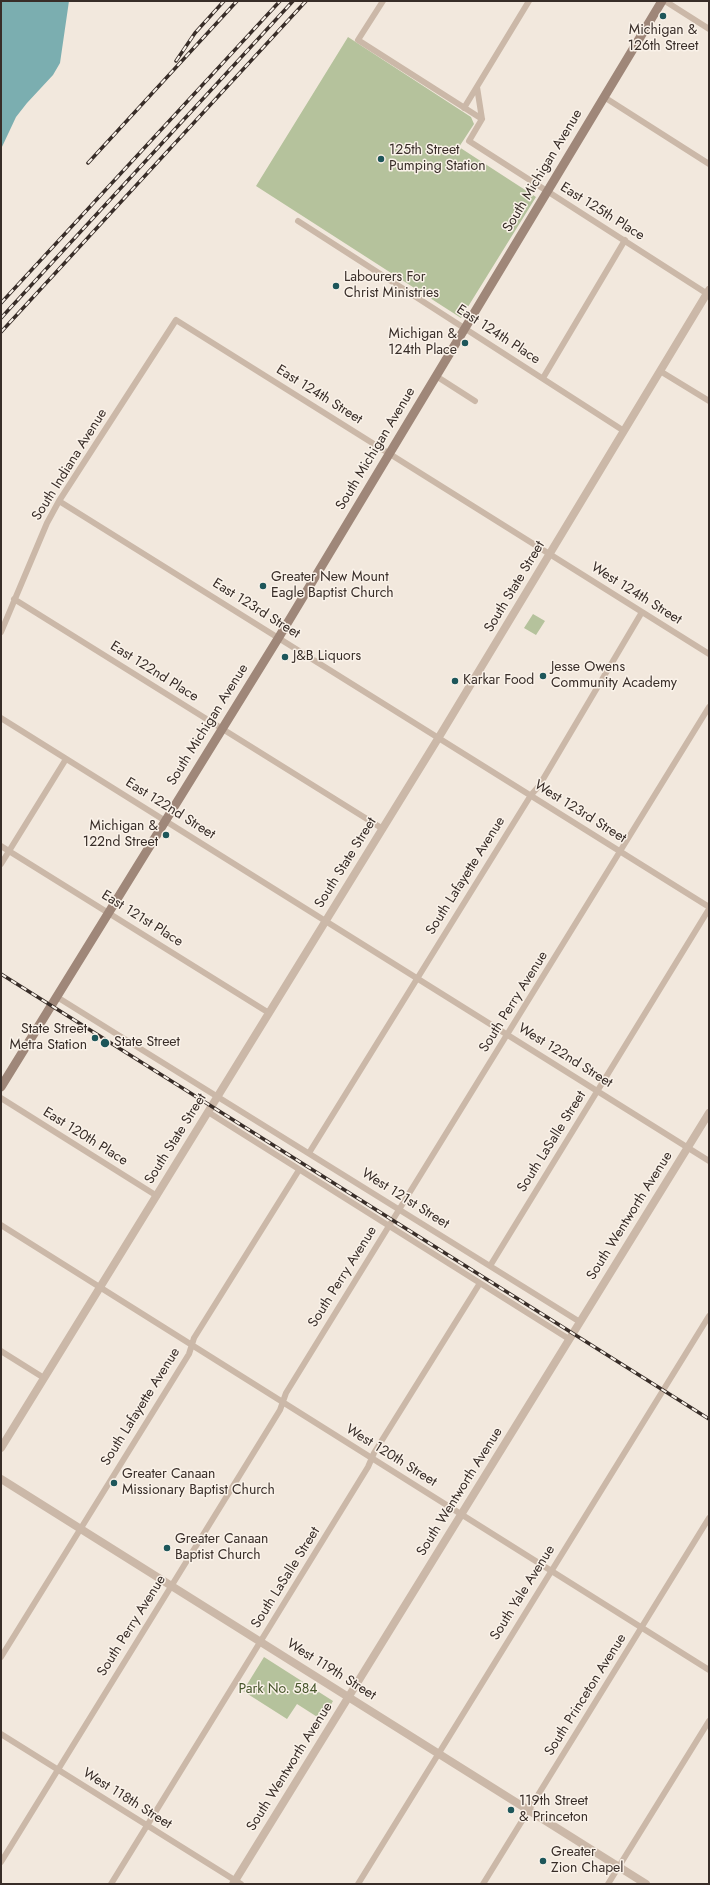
<!DOCTYPE html>
<html>
<head>
<meta charset="utf-8">
<style>
	body { margin:0 }
	#map { position:relative; width:710px; height:1885px; overflow:hidden; background:#f2e8dd; font-family:Jost,sans-serif }
	canvas { display:block }
	.frame { position:absolute; inset:0; border:2px solid #382d28; pointer-events:none }
</style>
</head>
<body>
<div id="map">
<canvas width="710" height="1885"></canvas>
<div class="frame"></div>
</div>
<script>
const g = document.querySelector('canvas').getContext('2d');
g.lineJoin = 'round';
function fillPath(path, color) {
  g.fillStyle = color;
  g.fill(path, 'evenodd');
}
function poly(rows) {
  const path = new Path2D();
  for (const r of rows) {
    path.moveTo(r[0], r[1]);
    for (let i = 2; i < r.length; i += 2) path.lineTo(r[i], r[i + 1]);
  }
  return path;
}
function stroke(path, color, width, dash) {
  g.strokeStyle = color;
  g.lineWidth = width;
  g.lineCap = dash ? 'butt' : 'round';
  g.setLineDash(dash || []);
  g.stroke(path);
}
function label(font, color, halo, rows, align = 'center') {
  g.font = font + ' Jost,sans-serif';
  g.lineWidth = 3;
  g.setLineDash([]);
  g.textBaseline = 'middle';
  g.strokeStyle = halo;
  g.fillStyle = color;
  for (const [text, x, y, turn = 0] of rows) {
    g.save();
    g.translate(x, y);
    g.rotate((+turn || 0) * Math.PI / 180);
    g.textAlign = isNaN(turn) ? turn : align;
    if (halo) g.strokeText(text, 0, 0);
    g.fillText(text, 0, 0);
    g.restore();
  }
}
fillPath(poly([
	[348,37,471,117,474,124,459,147,536,197,461,318,256,186],
	[533,614,545,621,536,635,524,628],
	[264,1657,333,1701,322,1720,297,1704,287,1719,243,1691]
]), '#b5c29c');
fillPath(poly([
	[1,1,69,1,60,63,53,75,27,103,16,117,1,149]
]), '#7baeb0');
stroke(poly([
	[383,1,358,40,482,119],
	[665,1,709,29],
	[477,87,482,119],
	[604,97,709,164],
	[464,108,529,1],
	[482,119,469,141,709,295],
	[298,221,624,431],
	[660,371,709,401],
	[436,376,475,401],
	[543,378,625,240],
	[59,501,709,907],
	[14,599,383,829],
	[1,632,47,523,59,501,176,320,709,654],
	[1,718,709,1161],
	[1,846,269,1013],
	[1,864,66,759],
	[57,997,580,1322],
	[1,1098,157,1196],
	[208,1112,569,1339],
	[309,1153,531,795,539,786,642,612],
	[1,1225,709,1670],
	[490,1266,709,909],
	[1,1351,44,1378],
	[1,1657,189,1354,194,1338,299,1170],
	[1,1734,241,1884],
	[1,1862,280,1410,286,1393,709,707],
	[111,1884,368,1467,374,1453,480,1283],
	[358,1884,709,1316],
	[483,1884,709,1518],
	[608,1884,709,1721]
]), '#cbb8a8', 6);
stroke(poly([
	[1,1448,439,737,709,290],
	[1,1479,646,1884],
	[233,1884,709,1113]
]), '#cbb8a8', 8);
stroke(poly([
	[1,1087,279,637,662,1]
]), '#9f8779', 9);
const rail = poly([
	[176,61,195,33,224,1],
	[88,163,237,1],
	[1,303,280,1],
	[1,318,293,1],
	[1,332,306,1],
	[1,974,709,1419]
]);
stroke(rail, '#382d28', 3.5);
stroke(rail, '#faf2e9', 2, [6]);
for (const [x, y, r, color] of [
	[663,16,4,"#1d565a"],
	[381,159,4,"#1d565a"],
	[336,286,4,"#1d565a"],
	[465,343,4,"#1d565a"],
	[263,586,4,"#1d565a"],
	[285,657,4,"#1d565a"],
	[543,676,4,"#1d565a"],
	[455,681,4,"#1d565a"],
	[166,835,4,"#1d565a"],
	[95,1038,4,"#1d565a"],
	[105,1043,5,"#1d565a"],
	[114,1483,4,"#1d565a"],
	[167,1548,4,"#1d565a"],
	[511,1810,4,"#1d565a"],
	[543,1861,4,"#1d565a"]
]) {
  const dot = new Path2D();
  dot.arc(x, y, r, 0, 2 * Math.PI);
  g.fillStyle = color;
  g.fill(dot);
  stroke(dot, '#faf2e9', 1.5);
}
label('14px', '#382d28', '#faf2e9', [
	["Michigan &",663,31,"center"],
	["126th Street",663,47,"center"],
	["125th Street",389,151],
	["Pumping Station",389,167],
	["Labourers For",344,278],
	["Christ Ministries",344,294],
	["Michigan &",457,335,"right"],
	["124th Place",457,351,"right"],
	["Greater New Mount",271,578],
	["Eagle Baptist Church",271,594],
	["J&B Liquors",293,657],
	["Jesse Owens",551,668],
	["Community Academy",551,684],
	["Karkar Food",463,681],
	["Michigan &",158,827,"right"],
	["122nd Street",158,843,"right"],
	["State Street",87,1030,"right"],
	["Metra Station",87,1046,"right"],
	["State Street",114,1043],
	["Greater Canaan",122,1475],
	["Missionary Baptist Church",122,1491],
	["Greater Canaan",175,1540],
	["Baptist Church",175,1556],
	["119th Street",519,1802],
	["& Princeton",519,1818],
	["Greater",551,1853],
	["Zion Chapel",551,1869]
], 'left');
label('14px', '#382d28', '#faf2e9', [
	["South Michigan Avenue",543,171,-59],
	["East 125th Place",602,212,32],
	["East 124th Place",498,335,33],
	["East 124th Street",319,395,32],
	["South Michigan Avenue",376,449,-59],
	["South Indiana Avenue",70,465,-58],
	["South State Street",515,587,-59],
	["West 124th Street",636,594,32],
	["East 123rd Street",256,609,32],
	["East 122nd Place",154,672,32],
	["South Michigan Avenue",208,725,-58],
	["East 122nd Street",170,809,32],
	["West 123rd Street",580,812,32],
	["South State Street",346,863,-58],
	["South Lafayette Avenue",466,876,-58],
	["East 121st Place",142,919,32],
	["South Perry Avenue",514,1002,-58],
	["West 122nd Street",565,1056,32],
	["East 120th Place",85,1137,32],
	["South State Street",176,1139,-58],
	["South LaSalle Street",552,1142,-58],
	["West 121st Street",405,1199,32],
	["South Wentworth Avenue",630,1216,-58],
	["South Perry Avenue",343,1277,-58],
	["South Lafayette Avenue",141,1407,-58],
	["West 120th Street",391,1456,32],
	["South Wentworth Avenue",460,1492,-58],
	["South LaSalle Street",286,1578,-58],
	["South Yale Avenue",523,1593,-58],
	["South Perry Avenue",132,1626,-58],
	["West 119th Street",331,1670,32],
	["South Princeton Avenue",586,1695,-58],
	["South Wentworth Avenue",290,1767,-58],
	["West 118th Street",127,1799,32]
]);
label('14px', '#47562c', '#faf2e9', [
	["Park No. 584",278,1690]
]);
</script>
</body>
</html>
